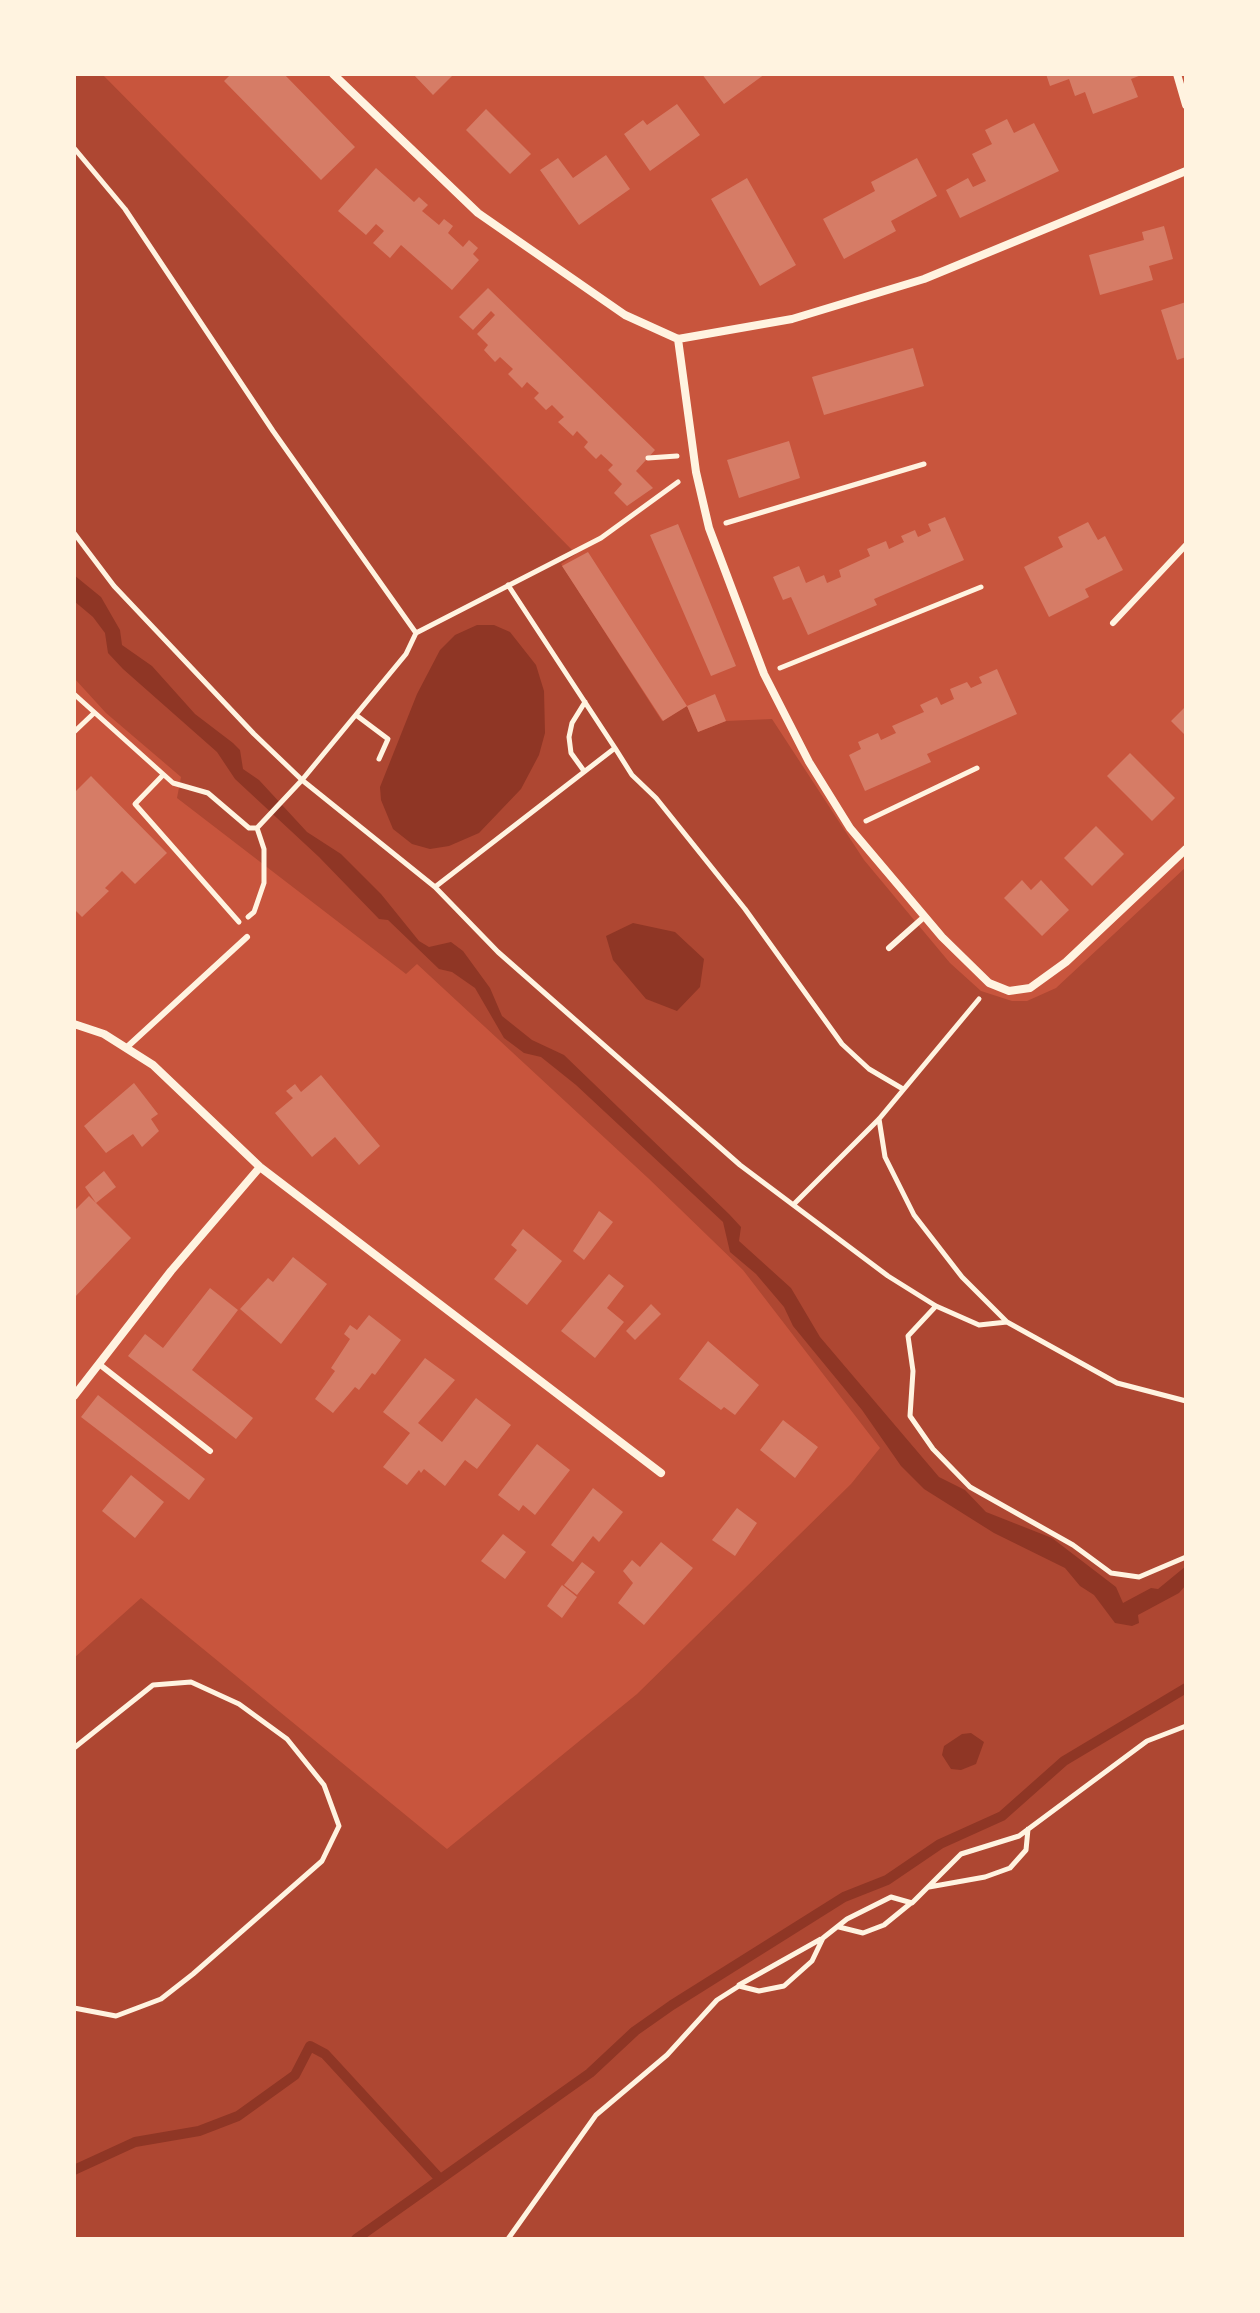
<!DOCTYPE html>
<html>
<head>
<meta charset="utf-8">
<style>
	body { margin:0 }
	#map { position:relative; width:1260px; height:2313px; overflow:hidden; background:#c8553d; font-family:Overpass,sans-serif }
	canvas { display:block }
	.frame { position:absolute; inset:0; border:76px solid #fff3e0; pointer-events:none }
</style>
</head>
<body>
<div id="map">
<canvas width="1260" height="2313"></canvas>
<div class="frame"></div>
</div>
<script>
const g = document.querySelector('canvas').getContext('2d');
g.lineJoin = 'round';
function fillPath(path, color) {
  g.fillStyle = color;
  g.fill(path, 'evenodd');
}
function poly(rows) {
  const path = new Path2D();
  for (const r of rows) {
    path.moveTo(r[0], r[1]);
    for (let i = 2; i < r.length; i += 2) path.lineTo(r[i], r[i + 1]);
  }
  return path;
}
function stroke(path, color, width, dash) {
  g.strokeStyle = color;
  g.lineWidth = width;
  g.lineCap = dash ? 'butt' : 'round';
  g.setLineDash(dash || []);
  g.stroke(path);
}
fillPath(poly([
	[74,74,102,74,576,554,561,564,662,721,687,706,698,732,726,721,772,719,864,860,950,963,981,991,1012,1001,1027,1001,1056,988,1186,867,1186,2239,74,2239,74,1658,141,1598,447,1849,637,1694,851,1484,880,1448,743,1270,648,1178,417,964,406,974,177,798,181,777,106,713,74,678]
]), '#ae4732');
fillPath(poly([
	[74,575,101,597,120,630,122,645,152,666,195,714,233,743,240,750,243,769,259,780,307,832,341,854,381,894,419,941,429,947,451,942,463,951,490,988,502,1016,532,1040,564,1055,729,1214,741,1227,739,1241,791,1288,820,1337,939,1477,965,1490,986,1512,1052,1538,1116,1587,1123,1603,1151,1588,1158,1589,1186,1566,1186,1585,1179,1593,1138,1615,1139,1623,1132,1626,1115,1623,1094,1595,1080,1586,1065,1568,994,1533,924,1489,901,1466,862,1410,793,1326,784,1307,756,1274,730,1252,723,1222,576,1085,541,1057,524,1053,504,1038,475,988,452,972,439,969,388,920,379,919,319,857,235,779,217,752,123,669,108,653,105,633,93,617,74,601],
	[477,625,494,625,510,632,536,665,544,691,545,733,539,755,521,789,479,833,449,846,430,849,412,844,393,829,381,800,380,787,417,694,440,650,455,635],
	[633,923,675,932,704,959,700,987,677,1011,646,999,613,960,606,936],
	[971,1733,984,1742,976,1764,961,1770,951,1769,942,1755,944,1746,962,1734]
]), '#8f3625');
stroke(poly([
	[74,2170,135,2142,199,2131,238,2116,295,2075,310,2046,325,2054,440,2179],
	[356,2239,590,2073,635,2031,672,2005,844,1897,887,1880,940,1844,1002,1816,1064,1761,1186,1688]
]), '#8f3625', 10);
fillPath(poly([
	[231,74,284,74,355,147,321,180,224,81],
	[413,74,454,74,433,95],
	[702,74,765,74,724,104],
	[1046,74,1144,74,1131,79,1138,97,1093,114,1085,92,1075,96,1069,79,1050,86],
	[677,104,700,135,650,171,624,134,643,120,647,125],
	[486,109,531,154,510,174,466,130],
	[1007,119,1014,133,1034,123,1059,171,960,218,946,190,968,178,973,187,986,181,972,154,992,144,985,130],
	[606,155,630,189,579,225,540,170,558,158,573,178],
	[917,158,937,196,891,221,896,231,844,259,823,219,875,191,871,182],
	[376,168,414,202,419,197,428,205,422,211,439,225,444,219,453,226,448,233,463,247,469,240,478,248,473,254,479,260,452,290,401,245,390,258,373,243,384,231,376,224,366,235,338,211],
	[747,178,796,265,760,286,711,199],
	[1164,226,1173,259,1149,266,1153,280,1100,295,1089,255,1144,240,1142,232],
	[488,288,655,450,636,471,653,488,627,506,614,493,622,484,608,470,613,465,601,454,596,459,584,447,588,442,577,431,573,436,558,422,564,417,552,405,546,410,534,398,539,393,527,382,522,388,508,374,513,369,500,357,495,362,484,350,488,345,477,334,495,315,491,311,473,330,459,317],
	[1186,302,1186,357,1177,360,1161,310],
	[913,348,924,386,824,415,812,377],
	[789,441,800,478,739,498,727,460],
	[945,517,964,560,874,599,877,605,808,635,791,597,783,600,773,577,799,566,806,583,824,575,827,583,841,577,839,570,870,556,867,549,886,541,889,549,904,542,901,536,915,530,918,537,931,531,928,524],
	[1088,522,1098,540,1105,536,1123,570,1085,589,1089,597,1049,617,1024,567,1063,547,1058,537],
	[678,524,736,666,711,676,650,535],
	[588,552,687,706,663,721,562,566],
	[997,669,1017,714,927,754,931,762,865,791,849,755,861,749,858,742,878,733,881,740,896,733,892,726,924,712,920,705,937,697,941,705,954,699,950,689,967,682,971,688,982,683,979,677],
	[715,694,726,721,698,732,687,706],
	[1186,706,1186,736,1171,721],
	[1130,753,1175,798,1152,821,1107,776],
	[91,776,167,853,135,884,122,871,105,888,109,891,82,917,74,909,74,793],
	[1096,826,1124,854,1092,886,1064,858],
	[1022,880,1031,890,1041,880,1069,910,1042,936,1004,898],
	[321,1075,380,1146,359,1165,335,1137,312,1157,275,1113,293,1098,286,1091,295,1084,301,1092],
	[134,1083,158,1114,151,1119,159,1131,142,1147,133,1134,106,1153,84,1126],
	[104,1171,116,1187,96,1203,85,1187],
	[89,1196,131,1238,74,1298,74,1211],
	[599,1211,613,1222,584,1260,573,1251],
	[523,1229,562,1261,527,1305,494,1279,517,1250,511,1245],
	[293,1257,327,1284,281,1344,240,1309,268,1278,273,1282],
	[609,1274,624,1286,607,1308,624,1322,595,1358,561,1331],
	[210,1288,238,1310,192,1370,253,1418,236,1439,128,1356,145,1334,163,1348],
	[651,1304,661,1314,635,1340,626,1331],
	[369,1315,401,1340,375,1375,372,1373,359,1390,355,1387,333,1413,315,1399,335,1371,331,1368,350,1339,344,1334,350,1325,357,1330],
	[708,1341,759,1385,735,1415,724,1407,721,1410,679,1379],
	[425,1358,455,1380,418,1423,442,1442,476,1398,511,1425,477,1469,465,1460,445,1486,424,1469,421,1473,419,1470,407,1485,383,1467,410,1433,383,1412],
	[98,1395,205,1479,189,1500,81,1417],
	[783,1420,818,1447,795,1478,760,1450],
	[537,1444,570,1470,535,1515,523,1505,519,1511,498,1495],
	[131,1475,164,1502,135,1538,102,1511],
	[593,1488,623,1512,599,1542,593,1536,573,1562,551,1545],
	[737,1508,757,1523,735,1556,712,1540],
	[503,1534,526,1552,505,1579,481,1561],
	[661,1542,693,1568,644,1625,618,1603,633,1583,623,1571,632,1560,640,1567],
	[582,1562,595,1572,577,1595,564,1585],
	[562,1585,577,1597,562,1618,547,1606]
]), '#d67c66');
stroke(poly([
	[74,148,125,209,273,431,416,633,406,654,302,780,257,828,249,828,208,793,173,783,74,694],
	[648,458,677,456],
	[726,523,924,464],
	[74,533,114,586,254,734,302,780,435,887,498,952,740,1165,888,1276,936,1306,979,1325,1007,1322],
	[416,633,601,538,678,482],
	[780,668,981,587],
	[356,715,388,739,379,759],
	[74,732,93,714],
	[615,748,632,775,656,798,745,909,842,1044,869,1069,903,1089],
	[584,771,571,753,569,737,572,723,585,702],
	[163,775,135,804,239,922],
	[866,821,977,768],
	[435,887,615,748,508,585],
	[248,917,254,912,264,883,264,849,257,828],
	[879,1119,885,1157,914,1215,962,1277,1007,1322,1117,1383,1186,1401],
	[795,1203,879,1119,979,999],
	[936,1306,908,1336,913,1371,910,1416,933,1449,970,1487,1073,1545,1111,1573,1139,1577,1186,1557],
	[74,1748,153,1685,191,1682,239,1704,287,1739,324,1785,339,1826,322,1861,193,1974,161,1999,116,2016,74,2008],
	[929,1887,985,1877,1010,1868,1026,1850,1028,1829],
	[839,1927,863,1933,884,1925,911,1903],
	[739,1985,821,1939],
	[508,2239,596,2115,667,2055,717,2000,739,1986,759,1991,784,1986,812,1961,823,1938,847,1919,891,1897,912,1903,961,1854,1019,1836,1147,1741,1186,1726]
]), '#fff3e0', 5);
stroke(poly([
	[1113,623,1186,545],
	[889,948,924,917],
	[126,1048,247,937],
	[99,1364,210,1451]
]), '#fff3e0', 6);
stroke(poly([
	[333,74,478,213,625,315,678,339,792,319,924,279,1186,171],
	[1177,74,1186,105],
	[678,339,696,472,709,528,764,674,809,762,850,828,942,937,989,983,1009,991,1030,988,1066,962,1186,849],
	[74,1024,104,1034,153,1065,260,1167,661,1473],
	[74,1396,171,1271,260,1167]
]), '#fff3e0', 8);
</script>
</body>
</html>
